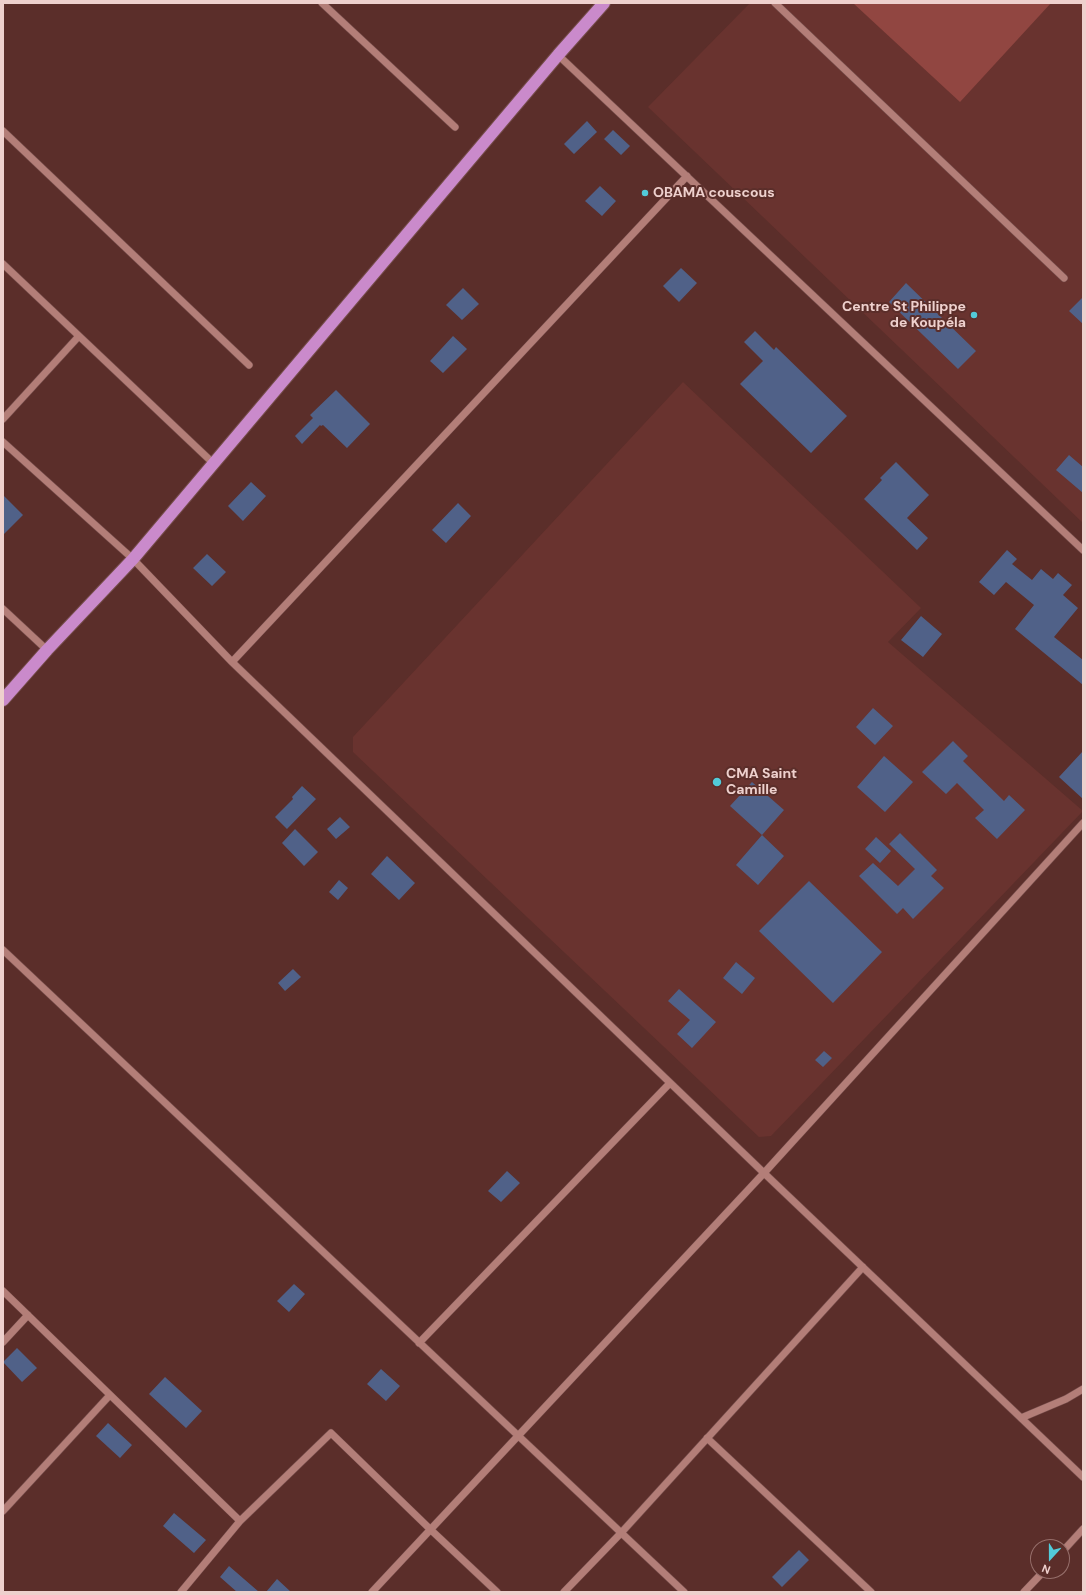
<!DOCTYPE html>
<html>
<head>
<meta charset="utf-8">
<style>
	body { margin:0 }
	#map { position:relative; width:1086px; height:1595px; overflow:hidden; background:#5b2e2a; font-family:"DM Sans",sans-serif }
	canvas { display:block }
	.frame { position:absolute; inset:0; border:4px solid #eed0cd; pointer-events:none }
	.north { position:absolute; left:1030px; top:1539px; width:40px; height:40px; box-sizing:border-box; background:#5b2e2a; border:1px solid #966f6b; border-radius:50%; rotate:201deg; font-size:11px; font-weight:700; line-height:16px; text-align:center; color:#eed0cd }
	.north::after { content:''; display:block; margin:auto; width:14px; height:18px; background:#52cbd9; clip-path:polygon(50% 0,100% 100%,50% 72%,0 100%) }
</style>
</head>
<body>
<div id="map">
<canvas width="1086" height="1595"></canvas>
<div class="frame"></div>
<div class="north">N</div>
</div>
<script>
const g = document.querySelector('canvas').getContext('2d');
g.lineJoin = 'round';
function fillPath(path, color) {
  g.fillStyle = color;
  g.fill(path, 'evenodd');
}
function poly(rows) {
  const path = new Path2D();
  for (const r of rows) {
    path.moveTo(r[0], r[1]);
    for (let i = 2; i < r.length; i += 2) path.lineTo(r[i], r[i + 1]);
  }
  return path;
}
function stroke(path, color, width, dash) {
  g.strokeStyle = color;
  g.lineWidth = width;
  g.lineCap = dash ? 'butt' : 'round';
  g.setLineDash(dash || []);
  g.stroke(path);
}
function label(font, color, halo, rows, align = 'center') {
  g.font = font + ' "DM Sans",sans-serif';
  g.lineWidth = 4;
  g.setLineDash([]);
  g.textBaseline = 'middle';
  g.strokeStyle = halo;
  g.fillStyle = color;
  for (const [text, x, y, turn = 0] of rows) {
    g.save();
    g.translate(x, y);
    g.rotate((+turn || 0) * Math.PI / 180);
    g.textAlign = isNaN(turn) ? turn : align;
    if (halo) g.strokeText(text, 0, 0);
    g.fillText(text, 0, 0);
    g.restore();
  }
}
fillPath(poly([
	[750,3,1083,3,1083,523,648,107],
	[683,382,921,608,888,642,1083,811,771,1136,759,1137,353,752,353,737]
]), '#69332f');
fillPath(poly([
	[853,3,1051,3,960,102]
]), '#914641');
fillPath(poly([
	[587,121,597,132,574,154,564,144],
	[613,130,630,146,621,155,604,139],
	[600,186,616,201,602,216,585,201],
	[681,268,697,283,679,302,663,286],
	[906,283,976,351,958,369,889,302],
	[463,288,479,304,462,320,446,305],
	[1083,297,1083,324,1069,311],
	[755,331,774,350,776,347,847,416,811,453,740,384,763,361,744,342],
	[453,336,467,349,443,373,430,361],
	[336,390,370,424,347,448,323,425,321,426,320,425,302,444,295,436,313,418,310,415],
	[1069,455,1083,467,1083,493,1056,470],
	[896,462,929,495,907,518,928,538,917,550,864,499,882,480,880,478],
	[251,482,266,496,243,521,228,506],
	[3,495,23,515,3,535],
	[458,503,471,516,446,543,432,530],
	[1007,550,1017,559,1012,564,1032,580,1041,569,1053,579,1058,573,1072,585,1063,595,1078,608,1054,637,1083,660,1083,685,1015,629,1034,605,1006,582,994,595,979,582],
	[207,554,226,572,212,586,193,568],
	[921,616,942,634,923,657,901,640],
	[873,708,893,726,875,745,856,727],
	[953,741,968,756,963,761,1004,801,1009,795,1025,810,997,839,975,818,984,810,957,783,946,794,922,772],
	[1083,751,1083,799,1059,777],
	[884,756,913,782,885,812,857,787],
	[752,782,784,810,762,835,730,806],
	[302,786,316,799,287,829,275,817,293,799,292,797],
	[340,817,350,827,336,839,327,829],
	[295,829,318,852,304,866,282,843],
	[900,833,937,870,931,876,944,888,913,919,903,908,897,914,859,876,873,863,898,886,915,869,889,844],
	[762,835,784,856,758,885,736,865],
	[876,837,891,851,880,863,865,849],
	[387,856,415,883,399,900,371,874],
	[339,880,348,888,338,900,329,892],
	[809,881,882,952,833,1003,759,931],
	[736,962,755,978,742,994,723,978],
	[293,969,301,977,285,991,278,983],
	[679,989,716,1022,692,1048,677,1034,690,1020,668,1001],
	[824,1051,832,1058,823,1067,815,1060],
	[507,1171,520,1183,501,1202,488,1191],
	[294,1284,305,1294,289,1312,277,1301],
	[17,1348,37,1368,22,1382,3,1362],
	[381,1369,400,1386,386,1401,367,1384],
	[165,1377,202,1411,186,1428,149,1394],
	[108,1423,132,1445,120,1458,96,1436],
	[174,1513,206,1540,194,1553,163,1526],
	[799,1550,809,1560,782,1587,772,1577],
	[229,1566,259,1592,237,1592,220,1577],
	[277,1579,291,1592,266,1592]
]), '#506188');
const minor = poly([
	[322,3,455,127],
	[775,3,1064,278],
	[558,55,1083,550],
	[3,131,249,365],
	[3,264,213,463],
	[3,419,79,336],
	[3,442,133,559,232,662,764,1173,1083,1477],
	[3,609,47,650],
	[232,662,687,176],
	[3,950,684,1592],
	[3,1291,240,1521],
	[3,1342,28,1315],
	[419,1343,670,1083],
	[1021,1418,1066,1399,1083,1389],
	[707,1438,871,1592],
	[3,1511,110,1395],
	[1062,1552,1083,1529],
	[181,1592,240,1521,331,1433,431,1530,497,1592],
	[372,1592,764,1173,1083,823],
	[564,1592,621,1533,863,1267],
	[1024,1592,1044,1571]
]);
const highway = poly([
	[3,700,47,650,133,559,558,55,604,3]
]);
stroke(minor, '#744c4a', 8);
stroke(highway, '#744c4a', 14);
stroke(minor, '#b37e78', 7);
stroke(highway, '#ca8acb', 12);
for (const [x, y, r, color] of [
	[645,193,4,"#52cbd9"],
	[974,315,4,"#52cbd9"],
	[717,782,5,"#52cbd9"]
]) {
  const dot = new Path2D();
  dot.arc(x, y, r, 0, 2 * Math.PI);
  g.fillStyle = color;
  g.fill(dot);
  stroke(dot, '#5b2e2a', 1.5);
}
label('bold 14px', '#eed0cd', '#5b2e2a', [
	["OBAMA couscous",653,193],
	["Centre St Philippe",966,307,"right"],
	["de Koupéla",966,323,"right"],
	["CMA Saint",726,774],
	["Camille",726,790]
], 'left');
</script>
</body>
</html>
